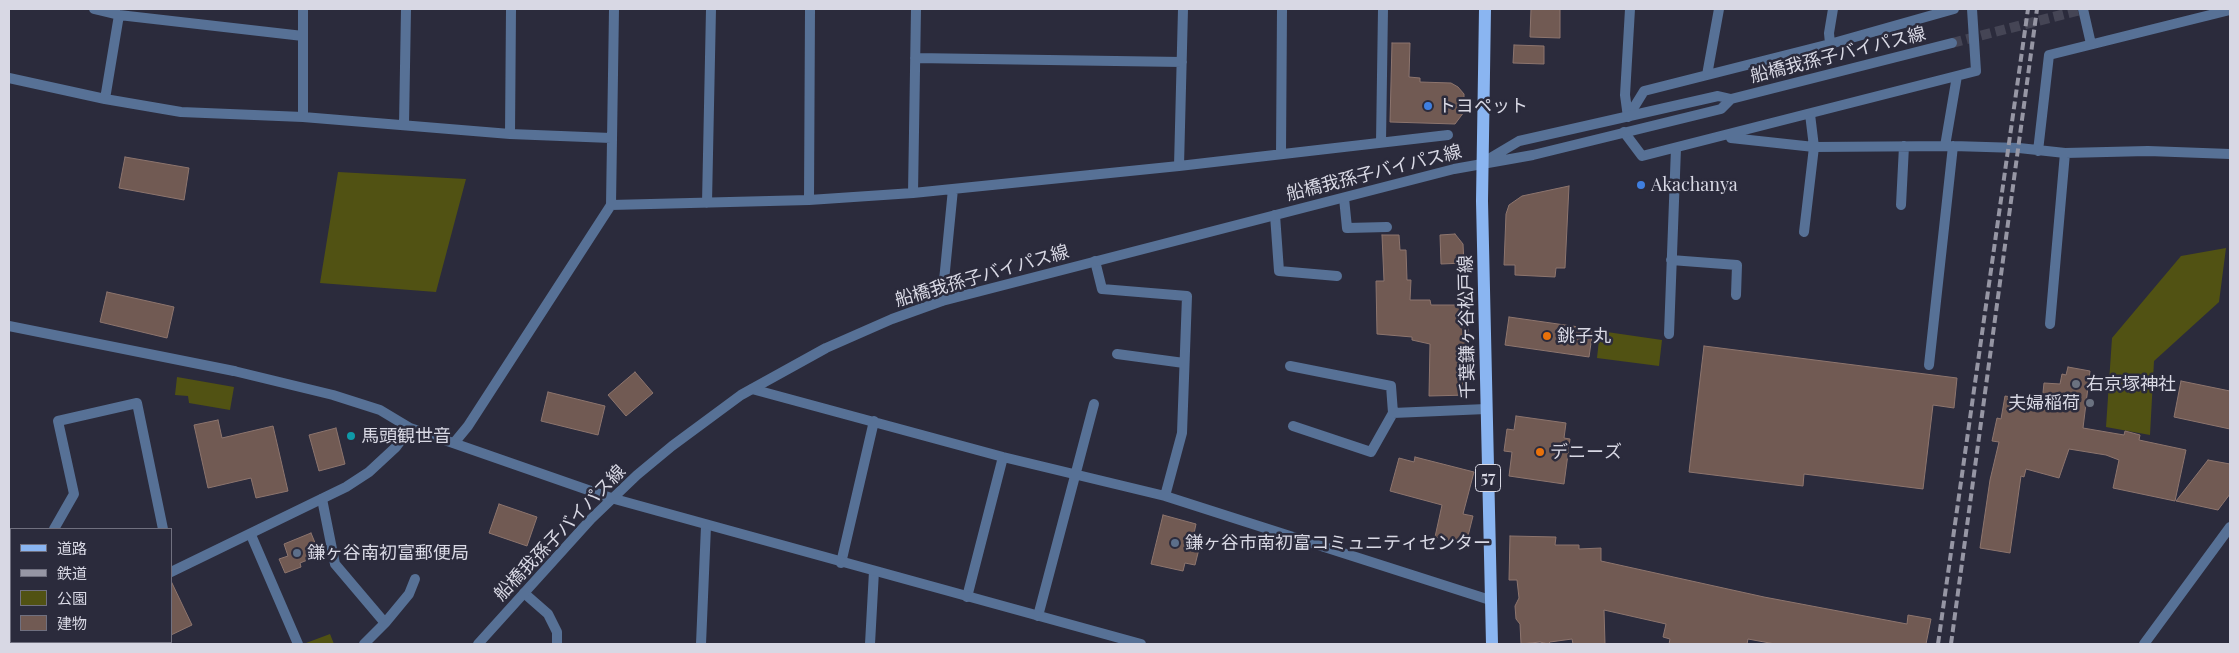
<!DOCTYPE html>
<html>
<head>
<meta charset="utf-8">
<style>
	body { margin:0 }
	#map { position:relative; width:2239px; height:653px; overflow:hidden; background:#2b2b3c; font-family:"Playfair Display","Noto Sans JP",serif }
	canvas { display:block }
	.frame { position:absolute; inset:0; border:10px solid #d8d8e4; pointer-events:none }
	.legend { position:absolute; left:10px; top:528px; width:162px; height:115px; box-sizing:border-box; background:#2b2b3c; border:1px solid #70707f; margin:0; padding:6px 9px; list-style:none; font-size:15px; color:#d8d8e4 }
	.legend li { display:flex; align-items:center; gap:10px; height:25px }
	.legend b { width:25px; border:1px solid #70707f }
</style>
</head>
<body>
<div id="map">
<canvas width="2239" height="653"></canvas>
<div class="frame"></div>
<ul class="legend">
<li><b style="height:6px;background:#8ab5f1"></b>道路</li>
<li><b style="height:6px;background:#9696a4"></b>鉄道</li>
<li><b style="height:14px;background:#515213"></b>公園</li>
<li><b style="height:14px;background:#715a53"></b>建物</li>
</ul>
</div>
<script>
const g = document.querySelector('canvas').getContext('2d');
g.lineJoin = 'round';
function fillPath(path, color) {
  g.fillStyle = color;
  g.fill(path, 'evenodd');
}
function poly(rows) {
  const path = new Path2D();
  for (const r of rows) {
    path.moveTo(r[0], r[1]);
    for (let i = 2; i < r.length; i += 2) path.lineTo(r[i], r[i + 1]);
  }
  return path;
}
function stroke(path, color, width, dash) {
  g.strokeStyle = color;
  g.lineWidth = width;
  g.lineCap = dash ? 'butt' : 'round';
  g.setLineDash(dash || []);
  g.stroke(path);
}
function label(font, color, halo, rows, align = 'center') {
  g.font = font + ' "Playfair Display","Noto Sans JP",serif';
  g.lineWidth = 5;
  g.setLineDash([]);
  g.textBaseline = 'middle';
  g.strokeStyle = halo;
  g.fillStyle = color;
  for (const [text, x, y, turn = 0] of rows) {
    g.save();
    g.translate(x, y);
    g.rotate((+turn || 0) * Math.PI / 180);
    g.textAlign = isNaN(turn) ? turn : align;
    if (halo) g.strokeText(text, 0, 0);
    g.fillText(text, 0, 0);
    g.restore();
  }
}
fillPath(poly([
	[338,172,466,179,436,292,320,283],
	[2226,248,2219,302,2154,361,2150,435,2106,427,2112,338,2181,256],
	[1600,331,1662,340,1659,366,1597,358],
	[177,377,234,387,230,410,189,403,188,396,175,395],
	[330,634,334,644,307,644,306,643]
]), '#515213');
const building = poly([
	[1531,9,1560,9,1560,38,1530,37,1531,9],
	[1392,43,1410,43,1409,77,1420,78,1420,82,1451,83,1458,87,1464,94,1464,112,1455,124,1390,122,1392,43],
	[1514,45,1544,46,1544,64,1513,63,1514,45],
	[125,157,189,168,184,200,119,188,125,157],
	[1569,186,1565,268,1556,268,1555,277,1515,275,1515,265,1504,265,1506,214,1509,205,1522,196,1569,186],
	[1455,234,1463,244,1464,263,1441,264,1440,235,1455,234],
	[1382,235,1399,235,1400,250,1406,250,1407,280,1411,280,1410,300,1430,300,1431,305,1468,305,1468,395,1429,396,1430,344,1412,340,1412,337,1377,334,1376,281,1384,281,1382,235],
	[107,292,174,307,167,338,100,322,107,292],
	[1509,317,1593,329,1589,357,1505,345,1509,317],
	[1704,346,1957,378,1954,408,1933,405,1923,489,1804,474,1803,486,1689,472,1704,346],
	[2068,367,2090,371,2083,428,2124,435,2125,431,2140,435,2139,440,2186,450,2175,501,2113,488,2119,460,2106,455,2069,449,2059,478,2026,469,2024,477,2021,476,2010,553,1980,548,1990,480,1999,442,1992,441,1997,418,2001,419,2005,396,2042,402,2044,383,2060,384,2062,374,2066,375,2068,367],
	[635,372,653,393,626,416,608,395,635,372],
	[2181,381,2230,391,2230,429,2174,417,2181,381],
	[548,392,605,406,598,435,541,421,548,392],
	[1516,416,1566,423,1564,438,1570,439,1564,484,1509,476,1512,452,1504,451,1507,429,1514,430,1516,416],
	[218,420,222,438,273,426,288,491,256,498,251,478,208,488,194,425,218,420],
	[336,428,345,464,319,471,309,435,336,428],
	[1415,457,1474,472,1463,514,1473,516,1466,544,1435,537,1442,505,1390,491,1399,458,1414,462,1415,457],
	[2208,460,2230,464,2230,494,2218,510,2176,501,2208,460],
	[499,504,537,517,527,546,489,533,499,504],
	[1163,515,1196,524,1192,543,1200,545,1195,565,1185,563,1183,571,1151,564,1163,515],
	[311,533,320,555,300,563,301,567,285,573,279,559,288,556,284,544,311,533],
	[1510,536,1556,537,1555,545,1579,545,1579,549,1601,548,1601,561,1764,597,1907,624,1908,615,1931,619,1926,644,1775,644,1748,639,1747,644,1669,644,1670,639,1663,637,1666,624,1604,610,1605,644,1573,644,1572,639,1550,642,1548,644,1540,642,1521,644,1520,624,1516,619,1515,606,1519,598,1517,580,1509,580,1510,536],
	[171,581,192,625,171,635,171,581]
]);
fillPath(building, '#715a53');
stroke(building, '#8d756e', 1);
stroke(poly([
	[1952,43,2084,9]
]), '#454555', 10, [10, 5]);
stroke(poly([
	[94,9,119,15,303,36],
	[2083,9,2091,44],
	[1830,44,1829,33,1833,9],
	[915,58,1182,62],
	[1707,75,1719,9],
	[9,78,105,99,181,112,303,117,510,134,611,138],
	[105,99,119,15],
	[303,117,303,9],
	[1628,117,1644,91,1830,44,1954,9],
	[1628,117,1625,95,1630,9],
	[404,125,406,9],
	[1624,132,1642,156,1976,71,1972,9],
	[510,134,511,9],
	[1731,138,1814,147,1953,146,2019,148,2065,153],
	[1381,142,1383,9],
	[1945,146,1957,76],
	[2038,151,2049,55,2230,10],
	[1281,154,1282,9],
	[1179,166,1183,9],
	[913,193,916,9],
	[1344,198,1347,228,1387,227],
	[809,200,810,9],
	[707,203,711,9],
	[611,205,614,9],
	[1901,205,1904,146],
	[1275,215,1279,271,1337,276],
	[1804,232,1814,147,1810,114],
	[1671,260,1737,265,1736,295],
	[1095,261,1102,289,1187,296,1182,433,1165,496],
	[942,301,953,189],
	[2050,324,2065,153,2148,151,2230,154],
	[9,326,234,371],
	[1669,334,1676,148],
	[1117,354,1184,363],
	[1929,365,1953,146],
	[1290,366,1391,386,1393,413],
	[752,389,1003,457,1165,496,1490,600],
	[1293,426,1371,452,1393,413,1486,409],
	[454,443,468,426,611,205,809,200,913,193,1179,166,1448,135],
	[322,499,335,564,385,623,364,644],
	[54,529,74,494,58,421,137,403,163,529],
	[251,535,298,644],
	[841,563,874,421],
	[524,593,548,614,557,632,557,644],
	[967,597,1003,457],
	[1038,616,1094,404],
	[385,623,409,594,415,579],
	[9,627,11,633],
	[15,642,17,644],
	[701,644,706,526],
	[870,644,874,571]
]), '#577196', 10);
stroke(poly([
	[1487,160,1519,141,1718,96,1731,99,1952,43],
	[234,371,333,395,380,410,410,428,611,498,1141,644],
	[171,572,346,487,369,472,396,447,410,428],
	[35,644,40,642],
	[478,644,591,519,637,475,672,446,741,395,826,348,892,319,942,301,1454,169,1533,155,1721,109,1731,99],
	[2144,644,2230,527]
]), '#577196', 10);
stroke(poly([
	[1485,9,1482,201,1492,644]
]), '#8ab5f1', 12);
stroke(poly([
	[1938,644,2028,9],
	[1951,644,2037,9]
]), '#9696a4', 4, [8, 4]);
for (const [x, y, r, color] of [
	[1428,106,5,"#3f7fe0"],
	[1641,185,5,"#3f7fe0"],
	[1547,336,5,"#e8710a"],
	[2076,384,5,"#6b7280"],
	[2090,403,5,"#6b7280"],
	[351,436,5,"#0f9aa8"],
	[1540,452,5,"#e8710a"],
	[1175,543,5,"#5c6f8a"],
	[297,553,5,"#5c6f8a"]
]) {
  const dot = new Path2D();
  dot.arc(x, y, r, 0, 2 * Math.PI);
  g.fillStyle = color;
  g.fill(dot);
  stroke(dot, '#2b2b3c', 2);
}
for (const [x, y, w] of [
	[1488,478,25]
]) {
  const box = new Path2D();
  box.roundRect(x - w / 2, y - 13.5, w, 27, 4);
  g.fillStyle = '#2b2b3c';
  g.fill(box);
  stroke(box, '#d8d8e4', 1);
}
label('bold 16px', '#d8d8e4', null, [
	["57",1488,478]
]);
label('18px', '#d8d8e4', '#2b2b3c', [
	["船橋我孫子バイパス線",1838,55,-14],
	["船橋我孫子バイパス線",1374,173,-14],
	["船橋我孫子バイパス線",982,276,-16],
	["千葉鎌ヶ谷松戸線",1467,327,-91],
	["船橋我孫子バイパス線",560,533,-46]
]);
label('18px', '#d8d8e4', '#2b2b3c', [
	["トヨペット",1438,106],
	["Akachanya",1651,185],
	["銚子丸",1557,336],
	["右京塚神社",2086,384],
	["夫婦稲荷",2080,403,"right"],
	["馬頭観世音",361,436],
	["デニーズ",1550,452],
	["鎌ヶ谷市南初富コミュニティセンター",1185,543],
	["鎌ヶ谷南初富郵便局",307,553]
], 'left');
</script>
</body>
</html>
